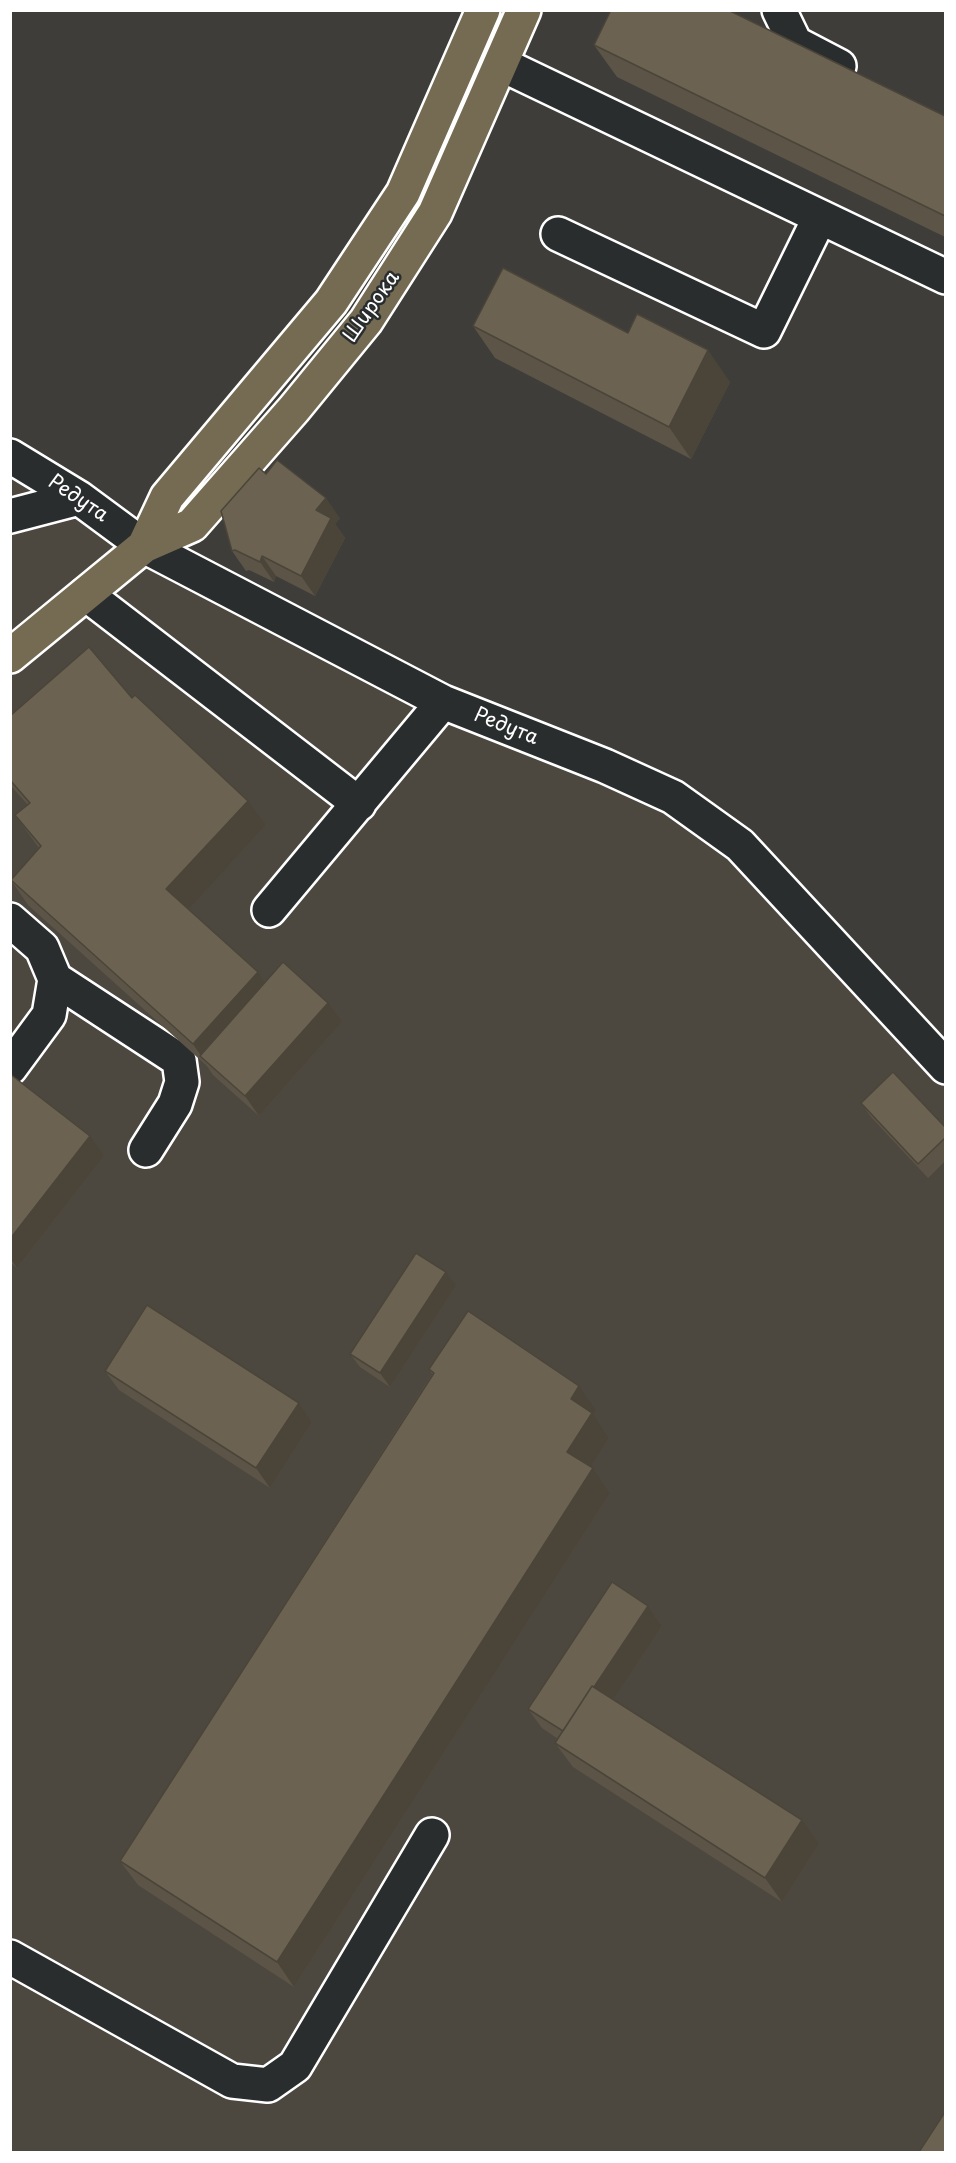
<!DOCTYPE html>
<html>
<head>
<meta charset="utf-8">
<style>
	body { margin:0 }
	#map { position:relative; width:956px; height:2163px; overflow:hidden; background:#3e3d39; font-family:"Playpen Sans",sans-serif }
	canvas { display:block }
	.frame { position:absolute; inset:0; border:12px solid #fff; pointer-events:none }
</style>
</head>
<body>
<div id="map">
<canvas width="956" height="2163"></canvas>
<div class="frame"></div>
</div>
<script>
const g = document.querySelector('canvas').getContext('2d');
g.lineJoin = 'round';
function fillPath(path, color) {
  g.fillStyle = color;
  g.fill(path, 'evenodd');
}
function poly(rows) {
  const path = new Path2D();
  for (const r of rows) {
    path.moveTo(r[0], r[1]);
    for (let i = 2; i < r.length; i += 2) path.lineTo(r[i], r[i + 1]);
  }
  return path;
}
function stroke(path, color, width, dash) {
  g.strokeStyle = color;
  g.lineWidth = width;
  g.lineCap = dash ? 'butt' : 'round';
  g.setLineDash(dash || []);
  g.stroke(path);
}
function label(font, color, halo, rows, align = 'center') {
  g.font = font + ' "Playpen Sans",sans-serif';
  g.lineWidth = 5;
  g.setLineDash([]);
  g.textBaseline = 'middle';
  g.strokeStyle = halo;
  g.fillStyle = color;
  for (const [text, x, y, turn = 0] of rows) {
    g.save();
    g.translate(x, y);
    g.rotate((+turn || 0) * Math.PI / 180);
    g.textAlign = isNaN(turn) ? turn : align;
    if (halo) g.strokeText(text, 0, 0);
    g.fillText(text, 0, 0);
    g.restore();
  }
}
fillPath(poly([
	[10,456,144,546,673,797,945,1067,945,2152,11,2152]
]), '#4c4840');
const minor = poly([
	[779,10,795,43,839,66],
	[501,64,946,277],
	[558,234,764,331,820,217],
	[10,456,79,498,144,546,443,702,605,766,673,797,740,845,946,1067],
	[10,516,79,498],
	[86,594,359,804],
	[269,910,443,702],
	[10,920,42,948,55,979,49,1015,10,1068],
	[55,979,179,1060,182,1082,175,1104,146,1150],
	[10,1957,232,2081,268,2085,295,2066,432,1835]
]);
const major = poly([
	[144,546,167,497,331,302,403,193,483,10],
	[10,656,144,546,192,525,294,409,366,321,435,213,524,10]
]);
stroke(minor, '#fff', 38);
stroke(major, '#fff', 38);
stroke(minor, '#2a2d2e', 33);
stroke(major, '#746b52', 33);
fillPath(poly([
	[594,45,945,116,945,237,617,77],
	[473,326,628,333,730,382,691,459,495,358],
	[340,518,335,524,345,538,315,596,276,576,274,582,249,570,246,571,232,551],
	[132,698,266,825,188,909,258,972,265,982,342,1022,259,1116,213,1075,207,1066,28,905,11,880,39,848,15,815,28,805,10,785,10,716],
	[10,1074,104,1156,17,1268,10,1262],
	[861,1103,945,1127,945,1161,928,1178,871,1117],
	[456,1286,390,1387,360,1367,350,1354],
	[429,1369,596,1411,594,1415,609,1438,590,1467,593,1468,610,1493,294,1987,138,1885,120,1861,432,1374],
	[105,1371,299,1403,312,1422,270,1488,119,1390],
	[648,1606,662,1626,613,1699,819,1844,782,1902,573,1767,555,1743,558,1739,542,1728,528,1709]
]), '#5c5447');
fillPath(poly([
	[708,350,730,382,691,459,669,427],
	[326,498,340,518,335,524,345,538,315,596,301,576,316,510],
	[262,556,276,576,274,582,260,562],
	[248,801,266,825,184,914,166,889],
	[258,972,275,996,203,1059,193,1044],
	[328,1003,342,1022,259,1116,245,1096],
	[90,1136,104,1156,17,1268,10,1258,10,1239],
	[446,1272,456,1286,390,1387,380,1373],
	[579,1386,596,1411,594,1415,609,1438,584,1477,567,1452,571,1399],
	[299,1403,312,1422,270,1488,256,1468],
	[593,1468,610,1493,294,1987,277,1962],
	[648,1606,662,1626,578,1752,564,1732],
	[802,1820,819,1844,782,1902,765,1878]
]), '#4b4539');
const building = poly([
	[611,10,728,10,945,116,945,216,594,45,611,10],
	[503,268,628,333,637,314,708,350,669,427,473,326,503,268],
	[277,460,326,498,316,510,331,518,301,576,262,556,260,562,235,550,232,551,221,511,259,468,266,474,277,460],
	[89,647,132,698,135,695,248,801,166,889,258,972,193,1044,11,880,41,846,15,815,30,803,10,780,10,716,89,647],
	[283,962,328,1003,245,1096,200,1056,283,962],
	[893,1072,945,1127,945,1138,918,1164,861,1103,893,1072],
	[10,1074,90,1136,10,1239,10,1074],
	[416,1253,446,1272,380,1373,350,1354,416,1253],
	[147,1305,299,1403,256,1468,105,1371,147,1305],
	[468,1311,579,1386,571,1399,592,1413,567,1452,593,1468,277,1962,120,1861,434,1373,429,1369,468,1311],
	[612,1582,648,1606,594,1687,592,1686,563,1731,528,1709,612,1582],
	[592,1686,802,1820,765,1878,555,1743,592,1686],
	[945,2112,945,2152,919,2152,945,2112]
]);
fillPath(building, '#6b6252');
stroke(building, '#4b4539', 1.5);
label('20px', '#fff', '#2a2d2e', [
	["Широка",372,307,-55],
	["Редута",78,499,34],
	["Редута",506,727,22]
]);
</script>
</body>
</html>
